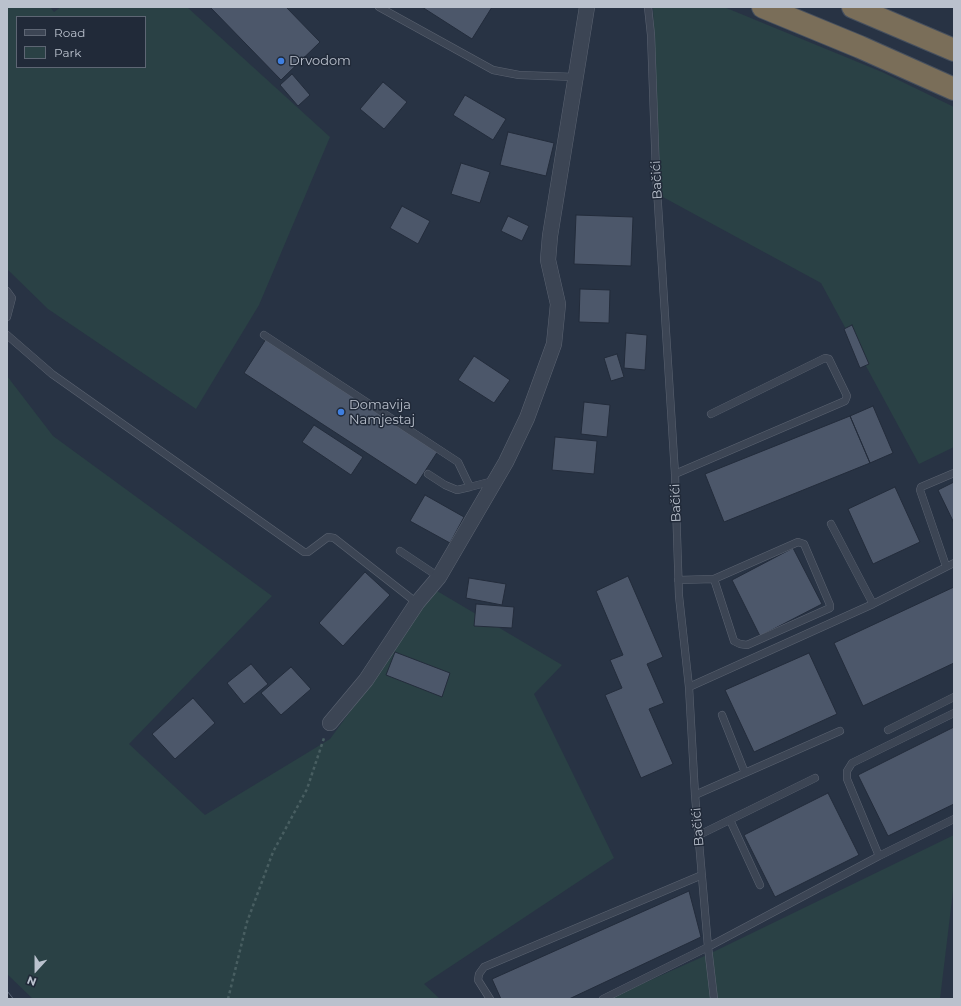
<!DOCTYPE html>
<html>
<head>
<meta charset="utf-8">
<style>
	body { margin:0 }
	#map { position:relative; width:961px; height:1006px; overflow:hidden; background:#283344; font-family:Montserrat,sans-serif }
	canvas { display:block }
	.frame { position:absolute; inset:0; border:8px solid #bac1cd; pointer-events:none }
	.legend { position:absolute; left:16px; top:16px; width:130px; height:52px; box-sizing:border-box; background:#212a39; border:1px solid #5e6674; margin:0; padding:5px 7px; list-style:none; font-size:12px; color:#bac1cd }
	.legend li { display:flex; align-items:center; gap:8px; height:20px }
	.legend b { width:20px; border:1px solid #5e6674 }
	.north { position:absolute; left:16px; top:950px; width:40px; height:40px; -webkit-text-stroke:3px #212a39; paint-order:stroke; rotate:201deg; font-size:11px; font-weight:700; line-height:16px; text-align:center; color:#bac1cd }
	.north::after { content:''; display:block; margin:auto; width:14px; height:18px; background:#bac1cd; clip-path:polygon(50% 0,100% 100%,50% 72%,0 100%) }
</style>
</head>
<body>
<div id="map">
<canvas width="961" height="1006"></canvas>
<div class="frame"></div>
<ul class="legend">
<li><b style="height:5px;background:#3c4554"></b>Road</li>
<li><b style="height:11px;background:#2a4145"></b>Park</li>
</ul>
<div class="north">N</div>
</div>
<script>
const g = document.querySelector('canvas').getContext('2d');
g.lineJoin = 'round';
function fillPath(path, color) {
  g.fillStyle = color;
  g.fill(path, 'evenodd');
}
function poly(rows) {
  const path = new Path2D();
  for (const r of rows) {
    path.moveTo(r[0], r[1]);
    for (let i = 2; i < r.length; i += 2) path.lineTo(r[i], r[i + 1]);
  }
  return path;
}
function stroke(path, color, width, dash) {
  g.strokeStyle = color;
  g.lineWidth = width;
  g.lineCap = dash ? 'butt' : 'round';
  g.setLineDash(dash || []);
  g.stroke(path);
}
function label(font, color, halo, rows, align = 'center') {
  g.font = font + ' Montserrat,sans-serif';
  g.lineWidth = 3;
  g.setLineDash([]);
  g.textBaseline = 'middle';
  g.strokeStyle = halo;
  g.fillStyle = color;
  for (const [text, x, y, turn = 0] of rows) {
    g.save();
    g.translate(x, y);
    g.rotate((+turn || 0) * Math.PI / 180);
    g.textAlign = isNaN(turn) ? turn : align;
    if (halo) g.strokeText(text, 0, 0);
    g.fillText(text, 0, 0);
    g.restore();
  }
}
fillPath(poly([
	[7,7,50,7,54,12,61,7,187,7,330,137,259,305,196,409,48,309,7,269],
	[17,17,145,17,145,67,17,67],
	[653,7,724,7,882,72,954,107,954,447,919,464,821,283,661,196],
	[7,376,53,436,272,596,129,744,205,815,330,739,379,672,432,588,562,665,534,694,614,858,424,984,440,999,33,999,7,974],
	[954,835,954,883,940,999,608,999,709,954]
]), '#2a4145');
const building = poly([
	[210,7,286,7,320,42,281,80,210,7],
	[422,7,492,7,472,39,422,7],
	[292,74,310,95,298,106,280,85,292,74],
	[383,82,407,102,384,129,360,109,383,82],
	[465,95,506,119,493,140,453,115,465,95],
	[508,132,554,143,546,176,500,165,508,132],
	[461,163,490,172,480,203,451,194,461,163],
	[402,206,430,221,418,244,390,228,402,206],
	[576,215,633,217,631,266,574,264,576,215],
	[508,216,529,226,522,241,501,231,508,216],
	[580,289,610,290,609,323,579,322,580,289],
	[852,325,869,364,860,368,844,329,852,325],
	[626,333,647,335,645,370,624,368,626,333],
	[266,339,438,451,416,485,244,373,266,339],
	[617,354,624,377,611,381,604,358,617,354],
	[474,356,510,380,494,403,458,380,474,356],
	[584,402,610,405,607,437,581,434,584,402],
	[873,406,893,453,870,463,850,416,873,406],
	[850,416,870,463,724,522,705,474,850,416],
	[314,425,363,457,351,475,302,442,314,425],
	[555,437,597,441,594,474,552,470,555,437],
	[954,482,954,523,938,490,954,482],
	[895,487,920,542,873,564,848,509,895,487],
	[425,495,464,517,450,543,410,521,425,495],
	[793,548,822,604,760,636,732,580,793,548],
	[365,572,390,595,343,646,319,623,365,572],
	[628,576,663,657,647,664,664,703,649,709,673,764,641,778,605,695,622,688,610,660,623,655,596,591,628,576],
	[469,578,506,584,502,605,466,598,469,578],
	[954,587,954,663,863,706,834,643,954,587],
	[476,604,514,607,512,628,474,626,476,604],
	[395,652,450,673,442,697,386,675,395,652],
	[809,653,837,714,754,752,725,690,809,653],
	[251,664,268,684,244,704,227,683,251,664],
	[291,667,311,689,281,715,261,693,291,667],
	[193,698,215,723,175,759,152,734,193,698],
	[954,727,954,804,888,836,858,775,954,727],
	[828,793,859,855,775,897,744,835,828,793],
	[689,891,701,937,569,999,501,999,492,979,689,891]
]);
fillPath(building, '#4c576a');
stroke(building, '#232c3b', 1);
const service = poly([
	[379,7,493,70,519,75,576,77],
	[648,7,651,35,656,173,675,474,679,596,689,687,695,795,708,947,714,999],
	[7,291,12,298,7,317],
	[7,335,52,374,304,552,308,552,328,537,334,538,417,603],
	[264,335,458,462,470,487,493,481],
	[428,474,445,485,457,490,470,487],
	[675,474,845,401,847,396,829,359,825,358,711,414],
	[831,524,873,604],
	[400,551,439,577],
	[946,566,920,490,921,487,954,473],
	[678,580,714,579,798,542,804,544,830,605,830,608,747,645,740,644,734,641,714,579],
	[689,687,873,604,954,563],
	[722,715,745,773],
	[888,730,954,697],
	[695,795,840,731],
	[730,820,760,885],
	[699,835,815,778],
	[879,856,847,779,847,771,852,763,954,713],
	[490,999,478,980,479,974,484,967,702,875],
	[603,999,708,947,879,856,954,819]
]);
const minor = poly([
	[330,723,366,680,417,603,439,577,506,462,527,418,546,366,554,344,558,304,548,260,550,236,587,7]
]);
const motorway = poly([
	[763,7,860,47,954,89],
	[853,7,954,50]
]);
stroke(service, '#5b6371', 8);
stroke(minor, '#5b6371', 16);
stroke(motorway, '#47505e', 24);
stroke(poly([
	[228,999,247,922,273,852,307,789,324,738]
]), '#485e61', 2.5, [3, 3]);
stroke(service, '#3c4554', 7);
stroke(minor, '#3c4554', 15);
stroke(motorway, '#7a6e59', 22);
const rail = poly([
	[7,994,11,999]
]);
stroke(rail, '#5e697b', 4.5);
stroke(rail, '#212a39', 3, [9]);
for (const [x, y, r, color] of [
	[281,61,4,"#3f7fe0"],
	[341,412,4,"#3f7fe0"]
]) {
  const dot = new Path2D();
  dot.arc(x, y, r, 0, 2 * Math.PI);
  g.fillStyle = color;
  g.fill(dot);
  stroke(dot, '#212a39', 1.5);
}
label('13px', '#bac1cd', '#212a39', [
	["Drvodom",289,61],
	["Domavija",349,405],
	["Namjestaj",349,420]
], 'left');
label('13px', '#bac1cd', '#212a39', [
	["Bačići",657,180,-93],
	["Bačići",676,503,-92],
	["Bačići",698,827,-95]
]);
</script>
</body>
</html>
